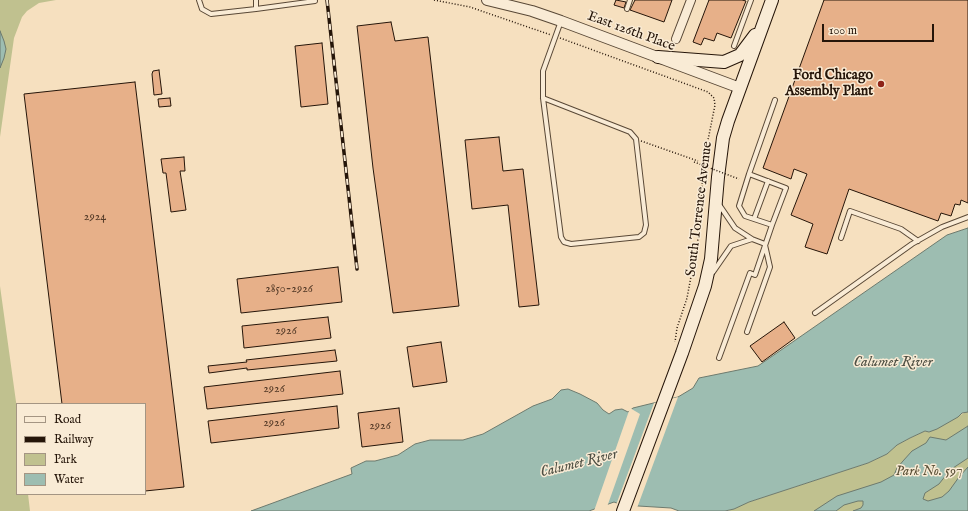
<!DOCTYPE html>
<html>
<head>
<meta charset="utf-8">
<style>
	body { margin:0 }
	#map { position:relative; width:968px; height:511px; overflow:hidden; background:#f6e0bf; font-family:"IM FELL English",serif }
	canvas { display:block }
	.legend { position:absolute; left:16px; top:403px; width:130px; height:92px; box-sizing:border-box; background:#f9ebd5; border:1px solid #a49583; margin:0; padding:5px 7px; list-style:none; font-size:12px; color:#251509 }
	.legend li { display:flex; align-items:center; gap:8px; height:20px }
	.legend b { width:20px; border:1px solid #a49583 }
	.scale { position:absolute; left:822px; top:24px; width:112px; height:18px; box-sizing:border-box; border:2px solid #251509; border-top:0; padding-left:5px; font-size:12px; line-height:14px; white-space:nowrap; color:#251509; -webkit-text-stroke:3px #f9ebd5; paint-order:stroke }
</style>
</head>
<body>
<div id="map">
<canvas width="968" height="511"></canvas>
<ul class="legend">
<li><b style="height:5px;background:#f9ebd5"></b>Road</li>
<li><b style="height:5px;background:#251509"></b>Railway</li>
<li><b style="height:11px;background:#c0c18f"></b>Park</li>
<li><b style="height:11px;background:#9dbdb1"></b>Water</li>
</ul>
<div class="scale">100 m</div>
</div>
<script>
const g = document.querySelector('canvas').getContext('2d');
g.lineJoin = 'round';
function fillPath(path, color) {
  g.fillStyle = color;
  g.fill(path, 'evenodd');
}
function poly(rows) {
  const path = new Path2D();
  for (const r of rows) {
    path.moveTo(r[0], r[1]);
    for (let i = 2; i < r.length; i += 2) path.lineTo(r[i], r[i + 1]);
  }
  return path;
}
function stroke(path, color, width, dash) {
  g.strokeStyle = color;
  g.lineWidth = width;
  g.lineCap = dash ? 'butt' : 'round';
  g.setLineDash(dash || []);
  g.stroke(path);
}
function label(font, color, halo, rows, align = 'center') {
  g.font = font + ' "IM FELL English",serif';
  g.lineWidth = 3;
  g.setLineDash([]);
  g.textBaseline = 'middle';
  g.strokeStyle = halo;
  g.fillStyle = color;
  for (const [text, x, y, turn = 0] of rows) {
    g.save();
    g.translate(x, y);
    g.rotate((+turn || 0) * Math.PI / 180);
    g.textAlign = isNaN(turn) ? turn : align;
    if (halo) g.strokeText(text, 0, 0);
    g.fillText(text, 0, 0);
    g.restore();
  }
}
fillPath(poly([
	[0,0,56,0,39,3,27,11,22,17,14,38,0,137],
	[0,286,17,409,17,494,28,494,30,511,0,511],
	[966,412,968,412,968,511,728,511,749,502,868,463,887,454,897,445,910,438,925,431,929,432]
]), '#c0c18f');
const water = poly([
	[0,31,4,41,6,49,4,58,0,68,0,31],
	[968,228,968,412,962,413,958,417,937,429,929,432,925,431,910,438,897,445,887,454,868,463,749,502,734,509,725,511,679,511,671,508,622,505,614,502,589,511,251,511,352,474,351,468,366,461,375,461,398,455,415,444,430,440,463,440,483,434,533,406,552,399,561,390,568,389,580,394,597,403,603,410,609,414,615,410,622,409,628,412,633,408,678,397,693,388,699,378,758,366,947,235,968,228],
	[968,426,968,458,950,470,939,484,925,493,923,499,928,501,942,497,949,491,959,477,968,467,968,511,853,511,861,508,863,505,863,501,858,501,844,505,836,511,814,511,837,496,881,482,894,475,897,468,903,461,912,451,926,443,930,437,946,440,968,426]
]);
fillPath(water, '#9dbdb1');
stroke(water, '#6d7a6e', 1);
fillPath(poly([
	[678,397,637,508,621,507,616,505,654,403],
	[630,408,640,414,607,507,594,511]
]), '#f6e0bf');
const building = poly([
	[616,0,626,2,624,8,614,5,616,0],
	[635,0,672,0,664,22,630,10,635,0],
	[709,0,742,0,746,1,731,38,717,33,714,41,704,38,701,45,693,42,709,0],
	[824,0,968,0,968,203,961,200,960,205,955,204,951,216,941,213,938,221,849,189,827,254,805,247,813,224,791,215,807,174,794,169,791,179,763,168,824,0],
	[391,22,395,41,428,37,459,306,393,313,373,168,357,26,391,22],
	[322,43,328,104,301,107,295,46,322,43],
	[159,70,162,94,154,95,152,74,153,71,159,70],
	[135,82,184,487,145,491,145,404,62,404,24,94,135,82],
	[170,98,171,106,159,107,158,99,170,98],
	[499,137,503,171,523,169,539,305,519,307,508,205,472,209,465,140,499,137],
	[184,157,185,171,180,171,186,210,171,212,166,173,163,173,161,159,184,157],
	[338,267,342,302,241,313,237,279,338,267],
	[328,317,331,338,244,348,242,326,328,317],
	[784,322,795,338,762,362,750,346,784,322],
	[441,342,447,382,413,387,407,347,441,342],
	[335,350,337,361,247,370,247,368,209,373,208,366,247,362,246,360,335,350],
	[340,371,343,394,207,409,204,387,340,371],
	[337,406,339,428,211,443,208,421,337,406],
	[399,408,403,442,362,447,358,413,399,408]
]);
fillPath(building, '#e7b089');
stroke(building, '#251509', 1);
const service = poly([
	[199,0,202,9,211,14,256,9,256,0],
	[256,9,315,1],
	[627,9,630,0],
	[734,46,751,0],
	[543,98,630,132,636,139,646,225,644,233,639,237,571,244,564,242,561,237,543,98,543,71,561,21],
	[749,174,775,100],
	[720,206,735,228,752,239,765,244],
	[754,219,768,181],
	[841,238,850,211,901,229,918,241],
	[713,272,731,246,752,239],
	[815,313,912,244,942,227,968,217],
	[747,332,770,267,765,245],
	[719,358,750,273,755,275,772,225,786,188,749,174,739,206,745,216,772,225]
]);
const minor = poly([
	[676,39,691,0]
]);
const tertiary = poly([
	[487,0,532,11,561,21,740,88]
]);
const secondary = poly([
	[658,57,724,62,740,55,755,35],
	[623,511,682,353,705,286,711,259,718,177,723,138,728,121,772,0]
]);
stroke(service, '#594836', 6);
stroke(minor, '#594836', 10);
stroke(tertiary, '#594836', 12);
stroke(secondary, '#251509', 14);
stroke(poly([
	[434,0,470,7,551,35],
	[560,38,708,92,714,98,715,105,704,160,698,239,687,298,677,328,675,342],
	[641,141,698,161]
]), '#251509', 1.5, [1, 2]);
stroke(service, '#f9ebd5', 4);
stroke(minor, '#f9ebd5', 8);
stroke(tertiary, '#f9ebd5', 10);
stroke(secondary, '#f9ebd5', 12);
const rail = poly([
	[327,0,357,269]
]);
stroke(rail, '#251509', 3.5);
stroke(rail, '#f9ebd5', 2, [6]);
stroke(poly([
	[694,162,739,179]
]), '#251509', 1.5, [1, 2]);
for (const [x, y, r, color] of [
	[881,84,4,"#8f2418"]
]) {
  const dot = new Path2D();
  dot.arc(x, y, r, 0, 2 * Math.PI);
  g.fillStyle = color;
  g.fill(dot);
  stroke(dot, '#f9ebd5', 1.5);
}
label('12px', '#563c29', null, [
	["2924",95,218],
	["2850-2926",289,290],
	["2926",286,332],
	["2926",274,390],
	["2926",274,424],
	["2926",380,427]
]);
label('14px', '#251509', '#f9ebd5', [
	["East 126th Place",631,32,20],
	["South Torrence Avenue",700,209,-83]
]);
label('bold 14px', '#251509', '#f9ebd5', [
	["Ford Chicago",873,76],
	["Assembly Plant",873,92]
], 'right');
label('italic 14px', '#5b5138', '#f9ebd5', [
	["Park No. 597",929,472]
]);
label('italic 15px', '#4f5044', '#f9ebd5', [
	["Calumet River",893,363],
	["Calumet River",579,464,-14]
]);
</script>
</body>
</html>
